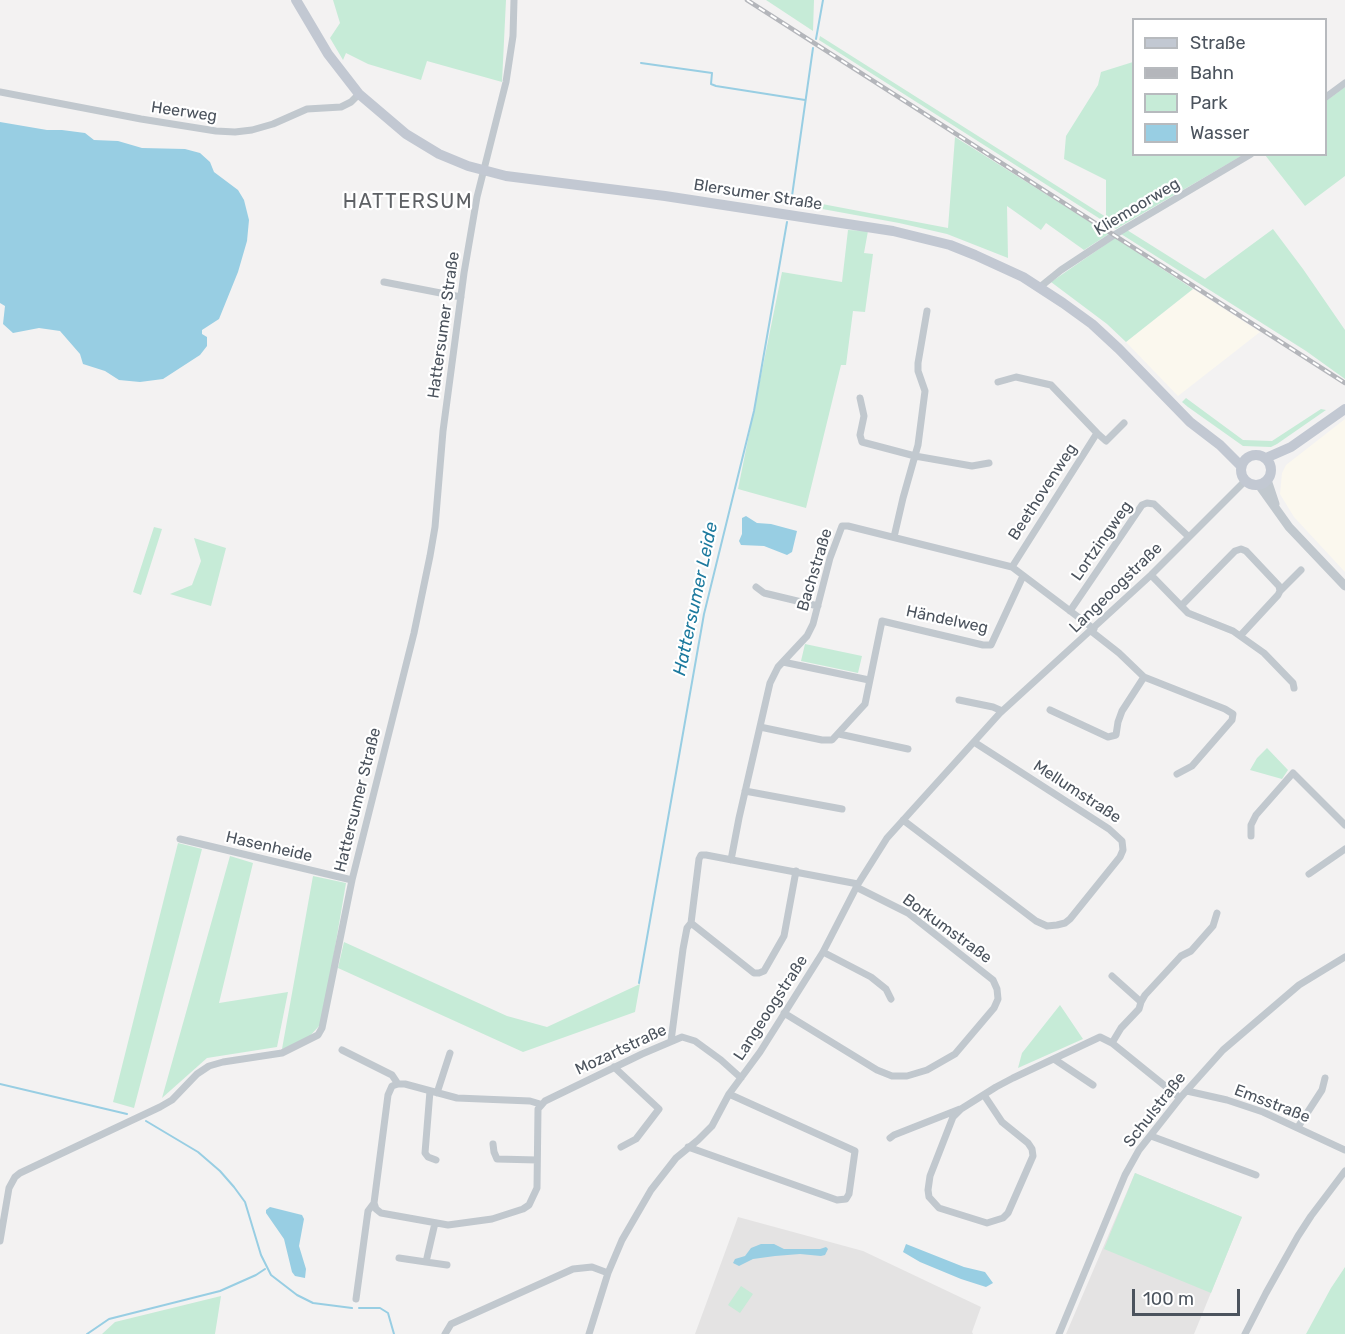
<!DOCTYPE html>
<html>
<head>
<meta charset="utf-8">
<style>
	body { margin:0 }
	#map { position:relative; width:1345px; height:1334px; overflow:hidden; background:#f3f2f2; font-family:Rubik,sans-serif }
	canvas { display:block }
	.legend { position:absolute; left:1132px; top:18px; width:195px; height:138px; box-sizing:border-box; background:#fff; border:2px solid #b7babe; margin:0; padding:8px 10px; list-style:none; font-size:18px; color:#4b535d }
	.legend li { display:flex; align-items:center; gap:12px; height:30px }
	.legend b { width:30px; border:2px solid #b7babe }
	.scale { position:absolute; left:1132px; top:1289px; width:108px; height:27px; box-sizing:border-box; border:3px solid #4b535d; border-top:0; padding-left:8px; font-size:18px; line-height:21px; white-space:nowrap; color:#4b535d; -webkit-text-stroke:4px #fff; paint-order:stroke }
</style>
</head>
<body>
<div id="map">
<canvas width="1345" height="1334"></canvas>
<ul class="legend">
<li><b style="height:8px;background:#c2c8d2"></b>Straße</li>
<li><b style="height:8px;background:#b4b6bb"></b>Bahn</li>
<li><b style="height:16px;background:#c6ebd7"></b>Park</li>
<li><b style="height:16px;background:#98cee3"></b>Wasser</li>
</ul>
<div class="scale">100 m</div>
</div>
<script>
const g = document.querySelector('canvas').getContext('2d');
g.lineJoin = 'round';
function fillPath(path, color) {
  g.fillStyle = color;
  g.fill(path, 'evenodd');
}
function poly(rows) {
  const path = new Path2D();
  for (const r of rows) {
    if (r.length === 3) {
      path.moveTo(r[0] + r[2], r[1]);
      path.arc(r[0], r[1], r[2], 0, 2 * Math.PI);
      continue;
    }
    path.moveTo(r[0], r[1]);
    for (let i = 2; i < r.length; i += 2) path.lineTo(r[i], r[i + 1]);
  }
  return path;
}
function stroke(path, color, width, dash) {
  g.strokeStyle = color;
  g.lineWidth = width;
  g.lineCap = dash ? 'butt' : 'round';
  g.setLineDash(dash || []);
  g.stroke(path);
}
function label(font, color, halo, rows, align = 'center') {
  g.font = font + ' Rubik,sans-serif';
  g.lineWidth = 4.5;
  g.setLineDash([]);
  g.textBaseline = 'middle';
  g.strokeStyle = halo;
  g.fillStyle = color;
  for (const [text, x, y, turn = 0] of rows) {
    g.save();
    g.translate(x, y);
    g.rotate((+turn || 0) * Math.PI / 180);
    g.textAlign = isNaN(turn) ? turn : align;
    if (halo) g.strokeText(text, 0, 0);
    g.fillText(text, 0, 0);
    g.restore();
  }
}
fillPath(poly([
	[1193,289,1260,332,1178,396,1126,342],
	[1345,419,1345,572,1294,517,1280,494,1282,473,1286,465]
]), '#fbf8ee');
fillPath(poly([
	[1135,1173,1242,1217,1194,1334,1066,1334],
	[738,1217,863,1251,981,1307,972,1332,973,1334,695,1334]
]), '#e4e3e3');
fillPath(poly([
	[333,0,506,0,502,82,427,61,421,80,368,64,346,53,343,60,330,38,340,23],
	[766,0,814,0,813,31],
	[820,36,1106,217,1106,180,1064,159,1066,136,1098,85,1101,72,1133,62,1134,154,1243,155,1116,229,819,40],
	[1345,87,1345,176,1305,206,1265,155,1326,154,1326,101],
	[955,137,1006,169,1109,234,1084,250,1046,223,1041,230,1007,206,1008,258,947,234,899,223,795,204,796,199,948,228],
	[1273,229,1303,269,1345,330,1345,379,1306,351,1121,234,1127,230,1205,279],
	[848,230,868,231,864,253,873,254,865,312,853,311,846,365,841,365,806,508,738,489,782,272,842,282],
	[1115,238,1193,289,1126,342,1107,324,1051,282],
	[1186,398,1243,440,1272,441,1321,409,1326,410,1277,444,1271,447,1243,446,1188,407,1182,402],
	[154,527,162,529,141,595,133,592],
	[194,538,226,548,211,606,170,594,192,585,201,561],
	[805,644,862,656,858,673,801,661],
	[1267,748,1288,770,1282,779,1250,770,1257,758],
	[178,843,202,849,134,1108,113,1102],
	[230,856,253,863,219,1003,288,992,277,1047,207,1058,162,1098],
	[313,876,346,883,324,1012,320,1025,308,1038,292,1047,282,1049],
	[344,942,507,1016,547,1027,640,984,635,1012,523,1052,338,968],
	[1060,1005,1083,1039,1018,1068,1022,1053],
	[1135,1173,1242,1217,1211,1293,1104,1249],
	[1345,1267,1345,1334,1306,1334,1331,1288],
	[741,1286,753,1294,740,1313,728,1305],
	[221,1296,215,1334,102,1334,115,1322]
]), '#c6ebd7');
fillPath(poly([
	[0,122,47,130,62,130,85,133,94,140,118,141,142,148,185,149,200,153,210,162,214,172,238,190,244,200,249,220,247,241,238,272,219,319,202,330,202,334,207,337,207,346,200,355,163,379,140,382,119,380,105,371,83,364,80,354,60,331,39,328,13,333,3,324,5,306,0,303],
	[746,516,757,523,771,524,797,531,792,552,787,555,764,546,741,545,739,541,742,534,742,518],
	[270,1207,302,1215,304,1219,299,1246,306,1269,305,1278,295,1276,292,1272,284,1239,266,1213,266,1210],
	[761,1244,774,1244,784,1249,820,1249,826,1247,828,1249,825,1255,821,1256,800,1254,775,1256,753,1259,739,1266,733,1263,735,1259,745,1256,751,1248],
	[906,1244,964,1267,985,1272,993,1283,986,1287,961,1279,920,1262,903,1252]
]), '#98cee3');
stroke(poly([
	[816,39,823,0],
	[641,63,712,73,711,84,716,86,805,100],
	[791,203,813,48],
	[639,983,704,614,754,411,787,222],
	[0,1084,127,1114],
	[146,1121,198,1152,220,1171,234,1187,245,1202,261,1255,271,1275,297,1295,313,1303,352,1308],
	[359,1308,380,1308,388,1313,394,1334],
	[87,1334,109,1319,220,1291,256,1275,265,1269]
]), '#98cee3', 2);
stroke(poly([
	[0,92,141,119,216,131,235,132,252,130,273,124,307,109,341,107,351,102,359,94],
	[1326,97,1345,83],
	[384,282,461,297],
	[1040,287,1061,270,1114,235,1251,154],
	[998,382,1016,377,1051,385,1097,433,1012,567],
	[860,398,864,416,860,435,862,442,915,456,972,466,989,463],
	[1097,433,1106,441,1124,423],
	[894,537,903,498,918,445,925,391,918,371,918,363,927,311],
	[1151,575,1188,613,1233,631,1264,653,1293,683,1294,688],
	[756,587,764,593,818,606],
	[1280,591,1301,570],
	[1181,606,1235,551,1241,549,1246,551,1279,586,1280,591,1278,595,1240,636],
	[1070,611,1142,505,1147,503,1154,504,1189,537],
	[1091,631,1119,653,1144,677,1225,709,1233,714,1232,720,1192,766,1177,774],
	[783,662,869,680],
	[959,700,993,707,1002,711],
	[1050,710,1108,737,1116,735,1118,722,1122,711,1144,677],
	[760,727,822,740,832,740,865,704,882,621,983,645,991,645,1023,576],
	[839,734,908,749],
	[745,791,842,809],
	[903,820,1036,921,1047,926,1057,925,1065,923,1070,919,1120,857,1123,850,1122,841,1109,829,974,742],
	[1251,836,1251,825,1256,815,1293,773,1345,825],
	[180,839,352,880],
	[731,860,739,818,770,683,778,667,807,636,813,624,830,558,842,526,848,526,1012,567,1094,629],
	[1309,874,1345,849],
	[691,923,754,973,759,973,764,971,784,936,796,871],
	[823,952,871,977,886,989,891,999],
	[1112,976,1141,1002,1139,1009,1121,1028,1112,1043],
	[1141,1002,1145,995,1181,956,1191,951,1213,926,1217,913],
	[784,1013,877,1070,892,1076,907,1076,927,1070,955,1054,994,1008,998,999,997,989,993,980,908,913,856,887],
	[671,1041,683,949,687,928,691,923,699,859,701,855,706,855,858,884],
	[342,1050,392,1075,398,1084],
	[1054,1059,1093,1085],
	[614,1067,659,1109,636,1139,621,1147],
	[430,1091,425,1153,428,1157,436,1160],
	[1187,1091,1227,1100,1263,1112,1345,1150],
	[437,1093,450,1053],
	[984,1095,1002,1122,1028,1143,1032,1149,1033,1156,1008,1213,1003,1218,987,1223,939,1208,929,1197,928,1190,930,1176,953,1117,961,1109,996,1087,1013,1078,1100,1037,1112,1043,1180,1098],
	[1298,1127,1322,1090,1325,1078],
	[1151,1136,1256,1175],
	[890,1138,894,1135,960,1109],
	[493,1144,494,1152,497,1159,537,1160],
	[688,1147,837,1200,846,1199,849,1194,855,1151,729,1094],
	[374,1203,388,1095,392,1086,398,1084,405,1084,457,1098,530,1101,540,1104],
	[0,1241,9,1188,15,1177,20,1173,160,1107,172,1100,197,1074,209,1066,223,1062,282,1053,318,1035,322,1028,352,880,414,633,430,556,435,527,443,431,464,273,477,197,506,82,513,36,514,0],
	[399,1258,426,1262,435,1223],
	[426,1262,447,1265],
	[356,1299,368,1211,374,1203,376,1209,381,1213,448,1225,492,1219,523,1209,529,1205,537,1188,538,1109,545,1101,642,1054,682,1037,695,1041,721,1060,741,1078],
	[445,1334,451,1324,573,1269,592,1267,608,1273],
	[589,1334,608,1273,622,1240,651,1190,676,1158,698,1140,712,1126,729,1094,760,1052,823,952,858,884,887,838,1000,713,1151,575,1245,481],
	[1059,1334,1125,1175,1139,1150,1180,1098,1223,1050,1299,985,1345,957],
	[1245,1334,1266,1293,1298,1236,1311,1216,1345,1171]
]), '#c1c8ce', 7);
stroke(poly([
	[1267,480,1275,504],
	[1259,485,1289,527,1345,586]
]), '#c1c8ce', 9);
stroke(poly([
	[296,0,328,54,359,94,406,134,439,154,468,166,506,176,665,196,893,231,950,245,975,255,1023,277,1063,303,1092,324,1119,349,1190,422,1220,445,1241,466],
	[1256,470,15],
	[1266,458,1291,447,1345,409]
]), '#c2c8d2', 10);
const rail = poly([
	[747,0,1345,383]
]);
stroke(rail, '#b4b6bb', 4.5);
stroke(rail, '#fff', 2, [7]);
label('16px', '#4b535d', '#fff', [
	["Heerweg",184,112,8],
	["Blersumer Straße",758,195,9],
	["Kliemoorweg",1137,207,-31],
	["Hattersumer Straße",444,325,-82],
	["Beethovenweg",1043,492,-57],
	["Lortzingweg",1102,541,-55],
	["Bachstraße",815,570,-73],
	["Langeoogstraße",1116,588,-44],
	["Händelweg",947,620,12],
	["Mellumstraße",1077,792,33],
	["Hattersumer Straße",358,800,-76],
	["Hasenheide",269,847,13],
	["Borkumstraße",947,929,36],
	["Langeoogstraße",771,1008,-57],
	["Mozartstraße",621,1050,-25],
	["Emsstraße",1272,1104,21],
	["Schulstraße",1155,1110,-52]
]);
label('italic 18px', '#1d7a9e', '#fff', [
	["Hattersumer Leide",696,599,-78]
]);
g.letterSpacing = '1.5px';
label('20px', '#5e6165', '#fff', [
	["HATTERSUM",408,202]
]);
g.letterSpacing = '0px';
</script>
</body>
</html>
